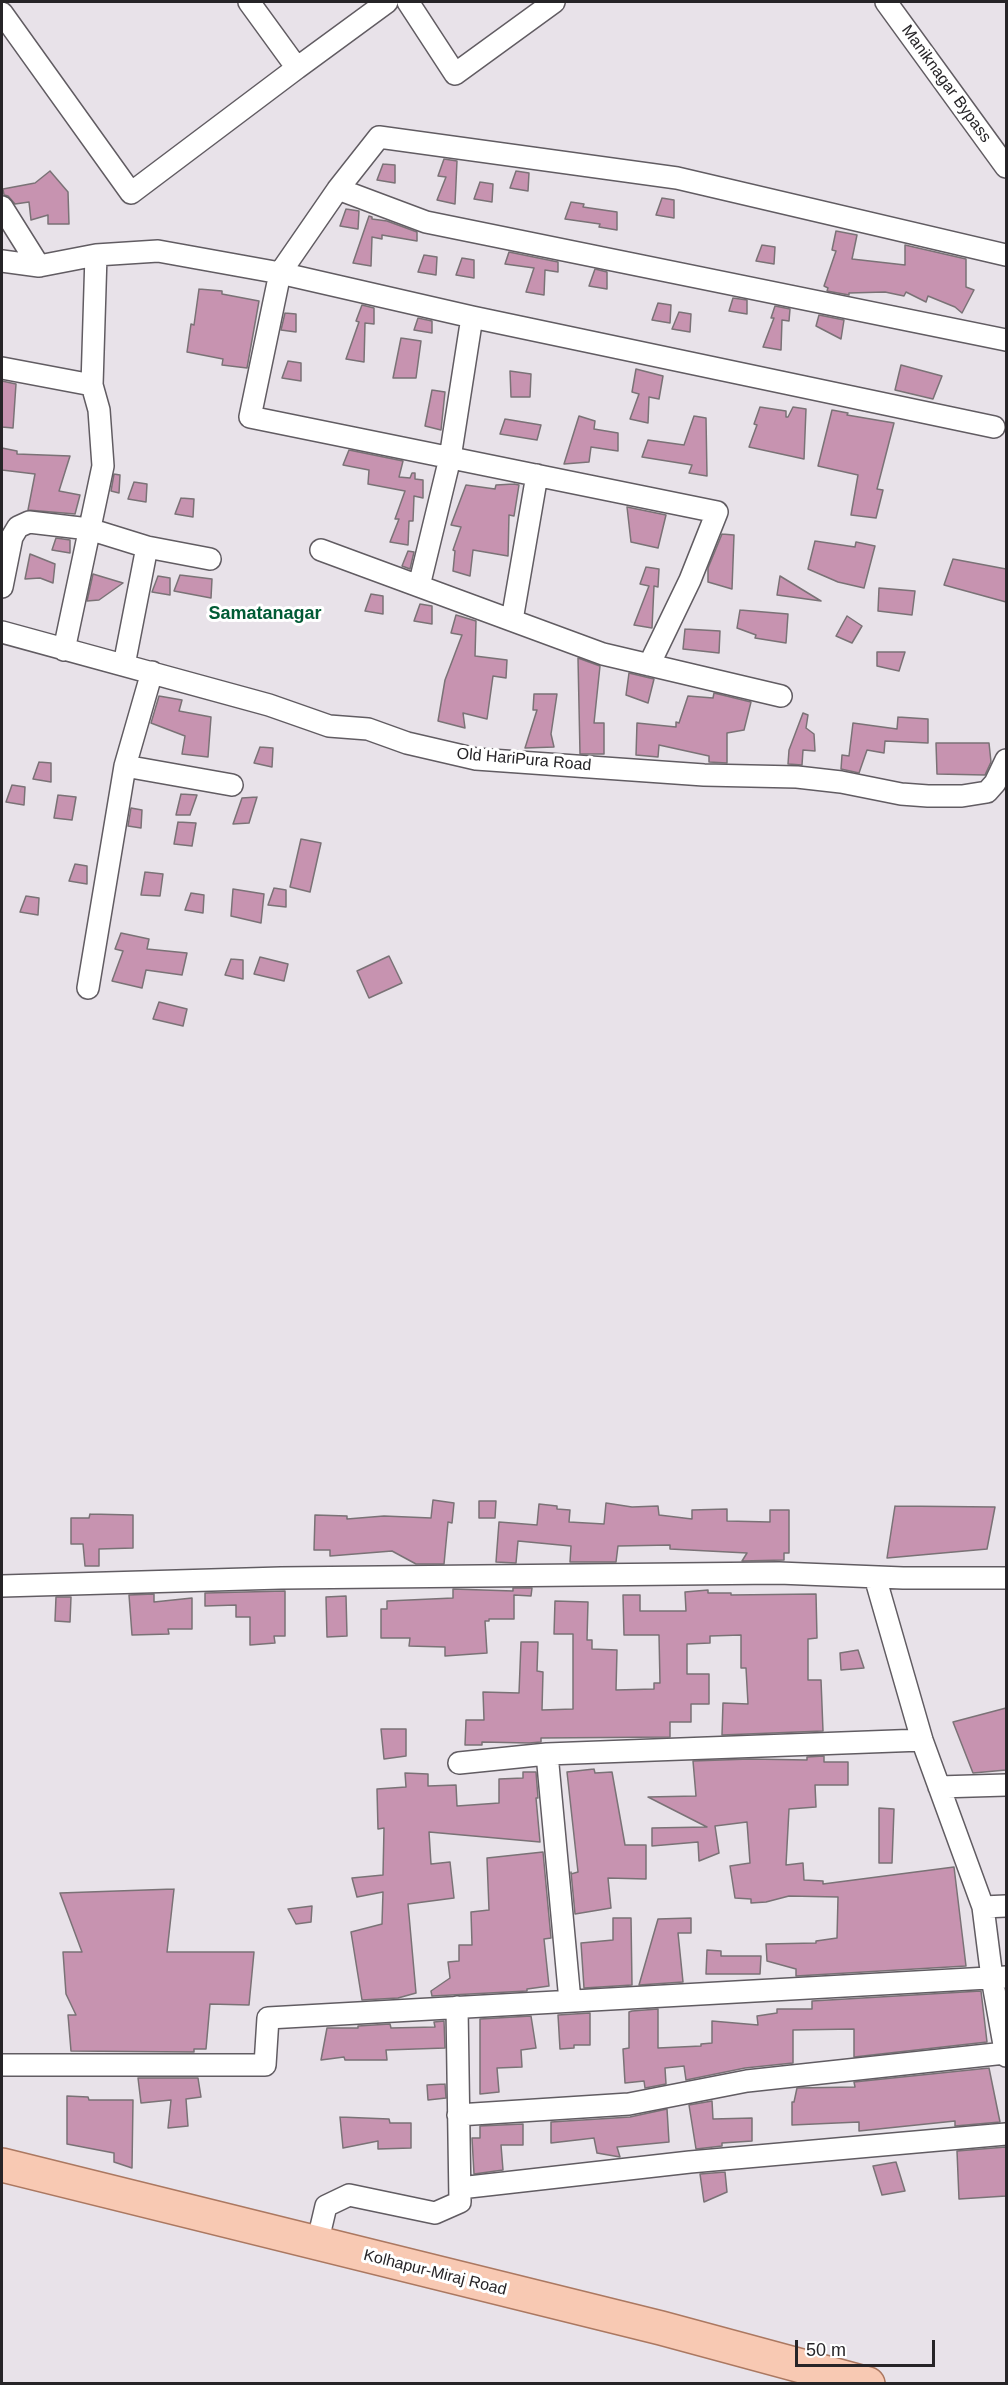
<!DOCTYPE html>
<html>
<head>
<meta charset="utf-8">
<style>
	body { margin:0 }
	#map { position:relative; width:1008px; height:2385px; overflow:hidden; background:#e8e2e9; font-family:Arial,sans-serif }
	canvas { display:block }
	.frame { position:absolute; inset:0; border:3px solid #262427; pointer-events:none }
	.scale { position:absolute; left:795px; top:2340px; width:140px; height:27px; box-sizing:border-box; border:3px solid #262427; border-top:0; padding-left:8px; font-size:18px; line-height:21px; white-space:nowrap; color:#262427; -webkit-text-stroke:4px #fff; paint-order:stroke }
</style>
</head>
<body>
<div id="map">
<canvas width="1008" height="2385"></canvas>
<div class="frame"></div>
<div class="scale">50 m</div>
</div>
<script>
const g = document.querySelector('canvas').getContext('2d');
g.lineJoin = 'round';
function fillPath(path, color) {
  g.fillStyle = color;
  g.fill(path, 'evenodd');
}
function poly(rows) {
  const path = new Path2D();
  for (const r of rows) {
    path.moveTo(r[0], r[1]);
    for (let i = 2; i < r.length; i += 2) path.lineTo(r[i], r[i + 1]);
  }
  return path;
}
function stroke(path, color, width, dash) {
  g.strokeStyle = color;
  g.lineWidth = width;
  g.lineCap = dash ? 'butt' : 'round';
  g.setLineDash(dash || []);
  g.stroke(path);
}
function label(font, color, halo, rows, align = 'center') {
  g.font = font + ' Arial,sans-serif';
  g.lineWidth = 6;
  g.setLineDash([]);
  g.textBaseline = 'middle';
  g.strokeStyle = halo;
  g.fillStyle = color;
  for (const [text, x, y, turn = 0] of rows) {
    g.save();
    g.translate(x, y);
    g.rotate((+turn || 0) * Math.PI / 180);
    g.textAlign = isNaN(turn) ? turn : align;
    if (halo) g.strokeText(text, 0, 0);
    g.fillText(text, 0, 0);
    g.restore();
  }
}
const building = poly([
	[444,159,457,161,455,204,437,200,446,177,438,176,444,159],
	[383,164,395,165,395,183,377,180,383,164],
	[50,171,68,192,69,224,48,224,48,215,31,220,29,202,15,204,8,196,4,195,3,189,35,183,50,171],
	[516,171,529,173,528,191,510,188,516,171],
	[480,182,493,184,492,202,474,199,480,182],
	[662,198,674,200,674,218,656,215,662,198],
	[571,202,584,204,583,207,617,212,617,230,599,227,600,224,565,219,571,202],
	[346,209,359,211,358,229,340,226,346,209],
	[369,216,372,217,372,219,387,221,417,232,417,241,382,235,382,239,372,237,371,266,353,263,369,216],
	[836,231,857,235,852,259,905,265,905,245,966,259,966,287,974,290,962,313,955,307,928,296,926,302,906,292,904,296,885,292,849,293,849,295,827,291,828,288,824,286,836,251,832,250,836,231],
	[762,245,775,247,774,264,756,261,762,245],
	[509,252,558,262,558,272,545,270,544,295,526,292,534,268,505,264,509,252],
	[424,255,437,257,436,275,418,272,424,255],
	[462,258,474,260,474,278,456,275,462,258],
	[595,269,607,272,607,289,589,286,595,269],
	[199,289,222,291,222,294,259,301,247,368,222,365,223,359,187,352,191,324,194,325,199,289],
	[733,298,747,300,747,314,729,311,733,298],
	[658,303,671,305,670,323,652,320,658,303],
	[362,305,374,308,374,324,365,323,364,362,346,359,359,322,356,321,362,305],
	[775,306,790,309,789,321,782,320,781,350,763,347,774,318,771,318,775,306],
	[679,312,691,314,690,332,672,329,679,312],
	[285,313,296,314,296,332,281,330,285,313],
	[819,315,844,320,841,339,816,326,819,315],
	[418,318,432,321,432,333,414,330,418,318],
	[401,338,421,341,416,378,393,378,401,338],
	[288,361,301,363,301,381,282,378,288,361],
	[901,365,942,376,933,399,895,390,901,365],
	[636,369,663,376,659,399,649,397,648,423,630,419,639,394,632,392,636,369],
	[510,371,531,374,530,397,511,397,510,371],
	[2,381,16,384,13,428,2,427,2,381],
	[432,390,445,392,441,430,425,426,432,390],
	[760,407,786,411,786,417,788,417,793,407,806,409,804,459,749,447,757,425,754,424,760,407],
	[832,410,848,413,847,415,894,423,877,489,883,490,876,518,851,515,858,475,818,466,832,410],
	[579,416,595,421,594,429,618,433,618,451,591,447,589,462,564,464,579,416],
	[694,416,706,418,707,476,689,473,692,465,642,457,648,440,684,445,694,416],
	[505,419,541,425,537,440,500,434,505,419],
	[2,448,17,451,17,454,70,456,59,491,80,495,75,514,28,510,35,474,2,470,2,448],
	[349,450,403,461,399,477,410,478,412,473,415,473,415,479,423,480,423,498,414,496,413,521,409,521,408,545,390,542,399,519,395,519,405,491,368,484,369,470,343,465,349,450],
	[114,474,120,475,119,493,111,491,114,474],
	[134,482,147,484,146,502,128,499,134,482],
	[514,484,519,485,514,516,509,515,508,556,473,550,470,576,453,571,455,551,453,550,461,527,451,525,466,485,495,489,496,485,514,484],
	[181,498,194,499,193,517,175,514,181,498],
	[627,507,666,515,658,548,631,542,627,507],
	[722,534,734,535,732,589,708,582,708,568,722,534],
	[56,538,70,540,70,553,52,550,56,538],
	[815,541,855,547,856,542,875,546,864,588,838,582,808,569,815,541],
	[408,551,414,552,410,569,402,566,408,551],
	[30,554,55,564,53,583,40,578,25,579,30,554],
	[953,559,1006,569,1006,602,944,585,953,559],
	[646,567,659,569,658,587,654,586,652,628,634,625,649,586,640,584,646,567],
	[93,574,123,583,99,600,87,601,93,574],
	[180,575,212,579,211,598,174,591,180,575],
	[158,576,170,578,170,595,152,592,158,576],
	[780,576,821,601,777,595,780,576],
	[879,588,915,591,912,615,878,611,879,588],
	[371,594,383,596,383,614,365,611,371,594],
	[420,604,432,606,432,624,414,621,420,604],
	[740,610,788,614,786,643,755,638,756,635,737,628,740,610],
	[456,615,476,621,475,656,507,660,506,678,493,676,487,719,463,713,465,728,438,721,445,680,462,635,451,633,456,615],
	[847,616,862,626,852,643,836,636,847,616],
	[685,629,720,631,719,653,683,649,685,629],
	[877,652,905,652,899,671,877,666,877,652],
	[578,658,600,666,594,723,604,723,604,754,580,754,578,658],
	[629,673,654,679,648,703,626,695,629,673],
	[714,693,751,702,744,730,727,733,727,763,709,762,709,756,659,745,658,757,636,755,637,723,676,727,676,722,679,723,688,696,713,698,714,693],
	[534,694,557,694,551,734,554,747,525,748,537,710,533,710,534,694],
	[159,696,182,700,179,711,211,717,208,757,182,754,185,736,151,723,159,696],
	[803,713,808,715,806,728,814,734,815,751,803,750,802,765,788,764,789,750,803,713],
	[898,717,928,719,928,743,885,741,884,753,867,750,859,773,841,769,842,755,849,756,853,723,897,729,898,717],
	[936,743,989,743,991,762,985,775,937,774,936,743],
	[260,747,273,748,272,767,254,763,260,747],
	[39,762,51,763,51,782,33,779,39,762],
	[12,785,25,787,24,805,6,802,12,785],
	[181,794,197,795,190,815,176,815,181,794],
	[58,795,76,797,72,820,54,818,58,795],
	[257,797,249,823,233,824,242,798,257,797],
	[131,808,142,810,141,828,128,826,131,808],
	[178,822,196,823,192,846,174,844,178,822],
	[301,839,321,843,310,892,290,887,301,839],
	[75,864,87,866,87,884,69,881,75,864],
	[145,872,163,874,160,896,141,895,145,872],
	[274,888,286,890,286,907,268,905,274,888],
	[233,889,264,894,261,923,231,916,233,889],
	[191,893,204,895,203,913,185,910,191,893],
	[26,896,39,898,38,915,20,912,26,896],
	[121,933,149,939,147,949,187,953,182,975,146,970,142,988,112,981,123,951,115,949,121,933],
	[389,956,402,983,369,998,357,971,389,956],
	[260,957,288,964,284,981,254,974,260,957],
	[231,959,243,960,243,979,225,975,231,959],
	[159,1002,187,1009,183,1026,153,1019,159,1002],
	[433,1500,454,1503,452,1523,448,1522,444,1564,416,1564,392,1551,330,1556,330,1550,314,1550,315,1515,347,1516,347,1519,384,1516,431,1518,433,1500],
	[479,1501,496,1501,495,1518,479,1518,479,1501],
	[606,1503,632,1507,658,1506,659,1515,692,1519,692,1510,727,1509,727,1521,770,1522,770,1510,789,1510,789,1553,784,1553,784,1560,742,1561,747,1553,670,1549,670,1545,618,1546,616,1562,570,1562,571,1546,518,1541,516,1563,496,1562,499,1522,537,1525,539,1504,557,1506,557,1509,570,1510,569,1522,604,1524,606,1503],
	[895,1506,995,1507,987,1549,887,1558,895,1506],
	[90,1514,133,1515,133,1548,99,1549,99,1566,85,1566,83,1544,71,1544,71,1518,89,1518,90,1514],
	[513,1588,532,1588,531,1596,514,1595,514,1619,489,1619,489,1621,485,1621,487,1653,445,1656,445,1647,409,1646,410,1638,381,1638,381,1609,387,1609,387,1601,453,1598,453,1589,513,1591,513,1588],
	[708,1590,708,1593,731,1593,731,1595,816,1594,817,1638,808,1639,808,1680,821,1680,823,1731,722,1735,723,1703,748,1704,746,1668,741,1668,741,1635,710,1636,710,1643,687,1644,687,1674,709,1674,709,1704,691,1704,691,1722,670,1722,670,1737,541,1738,541,1742,529,1743,482,1742,482,1745,465,1745,466,1720,484,1720,483,1692,519,1693,521,1642,538,1642,537,1671,543,1672,542,1710,573,1709,573,1634,554,1634,555,1601,588,1602,587,1640,592,1640,592,1649,617,1650,616,1690,654,1689,654,1683,660,1683,659,1635,624,1635,623,1595,640,1595,640,1611,686,1611,685,1592,708,1590],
	[285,1591,285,1636,274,1636,275,1643,250,1645,250,1617,236,1617,236,1605,205,1606,205,1593,285,1591],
	[154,1594,154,1602,192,1598,192,1629,168,1629,169,1634,132,1635,129,1595,154,1594],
	[346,1596,347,1636,327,1637,326,1597,346,1596],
	[56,1597,71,1597,70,1622,55,1621,56,1597],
	[858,1650,864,1668,841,1670,840,1653,858,1650],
	[1006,1708,1006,1770,973,1773,953,1722,1006,1708],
	[381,1729,406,1729,406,1756,384,1759,381,1729],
	[824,1756,824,1762,848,1762,848,1785,815,1785,816,1807,789,1809,786,1865,803,1863,804,1880,823,1881,823,1884,954,1867,966,1966,796,1976,796,1969,767,1961,766,1944,816,1943,816,1941,837,1938,838,1897,789,1896,766,1902,751,1903,751,1899,735,1898,730,1866,750,1863,747,1822,715,1826,719,1853,699,1861,698,1842,652,1846,652,1828,707,1827,648,1797,696,1796,693,1761,750,1759,807,1760,807,1757,824,1756],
	[594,1769,595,1773,612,1772,625,1845,646,1845,646,1879,608,1878,611,1908,575,1914,571,1872,571,1874,578,1872,567,1772,594,1769],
	[523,1772,536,1772,538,1798,536,1798,540,1842,429,1832,431,1864,450,1862,454,1898,408,1904,416,1993,398,1998,362,2000,351,1932,382,1924,383,1892,357,1897,352,1878,383,1875,384,1828,378,1829,377,1789,406,1787,405,1773,428,1774,428,1786,456,1785,457,1806,499,1803,499,1779,523,1778,523,1772],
	[879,1808,894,1809,892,1863,879,1863,879,1808],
	[543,1852,551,1938,544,1939,549,1986,527,1989,527,1991,432,1996,431,1991,450,1978,448,1962,459,1961,459,1945,472,1945,471,1912,489,1910,487,1858,543,1852],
	[174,1889,167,1952,254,1952,249,2005,210,2004,206,2049,194,2049,194,2052,71,2051,68,2015,76,2015,66,1994,63,1952,82,1952,60,1893,174,1889],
	[312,1906,311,1922,296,1924,288,1909,312,1906],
	[613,1918,631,1918,632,1985,584,1988,581,1943,613,1940,613,1918],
	[691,1918,691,1933,678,1933,683,1982,639,1985,658,1919,691,1918],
	[707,1950,721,1951,721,1956,761,1956,760,1974,706,1974,707,1950],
	[981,1991,987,2042,854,2057,854,2029,793,2030,793,2063,745,2068,686,2080,684,2066,665,2068,666,2084,645,2088,644,2081,625,2083,623,2049,629,2048,629,2012,632,2011,658,2009,658,2048,701,2046,701,2044,712,2043,712,2021,758,2025,757,2016,777,2013,777,2009,812,2009,812,2001,981,1991],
	[590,2013,590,2045,574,2045,574,2048,560,2049,558,2015,590,2013],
	[531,2016,536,2048,521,2050,522,2067,497,2068,499,2092,480,2094,480,2019,531,2016],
	[444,2021,445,2048,386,2050,387,2060,345,2060,344,2057,321,2060,327,2028,358,2028,358,2026,390,2024,391,2028,435,2027,434,2022,444,2021],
	[989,2068,1000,2122,955,2126,955,2121,859,2131,859,2122,792,2125,792,2102,794,2102,797,2088,855,2087,854,2082,989,2068],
	[138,2078,198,2078,201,2097,186,2099,188,2126,168,2128,171,2100,141,2103,138,2078],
	[445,2084,446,2098,428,2100,427,2085,445,2084],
	[67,2096,88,2097,89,2100,133,2100,132,2168,114,2162,114,2153,67,2144,67,2096],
	[712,2101,713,2119,752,2118,752,2141,722,2143,722,2146,696,2149,689,2105,712,2101],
	[667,2109,669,2142,617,2147,620,2157,597,2153,594,2138,551,2143,551,2122,630,2117,667,2109],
	[340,2117,389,2119,390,2123,411,2123,411,2148,378,2149,378,2141,343,2148,340,2117],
	[523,2124,523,2145,501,2145,503,2170,474,2174,472,2138,480,2138,480,2126,523,2124],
	[1006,2147,1006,2196,959,2199,957,2151,1006,2147],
	[896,2162,905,2191,882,2195,873,2166,896,2162],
	[725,2172,727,2192,704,2202,700,2174,725,2172]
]);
fillPath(building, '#c793b0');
stroke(building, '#7a7276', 1.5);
const minor = poly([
	[249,2,297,68,387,2],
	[408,2,455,74,554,2],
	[886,2,1006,167],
	[2,13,131,193,297,68],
	[338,189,426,222,1006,340],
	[2,207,39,266],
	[2,261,39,266,96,255,158,251,280,273,472,317,994,427],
	[2,368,92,385],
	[321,550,603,654,781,696],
	[419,586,450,458,472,317],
	[2,587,12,537,18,527,29,522,89,529,147,547,210,559],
	[512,620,537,475],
	[2,632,269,705,329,726,368,729,407,743,476,759,704,775,797,777,841,782,901,794,928,796,962,796,987,792,995,783,1006,760],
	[64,650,103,466,99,410,92,385,96,255],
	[124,665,147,547],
	[649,665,690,580,717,512,250,417,280,273,338,189,379,137,677,178,1006,255],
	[125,766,232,785],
	[88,988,125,766,152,672],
	[875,1577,922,1740,983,1907,992,1978,1006,2056],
	[2,1586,281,1578,779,1573,903,1578,1006,1578],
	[547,1754,570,2001],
	[459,1763,547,1754,922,1740],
	[939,1787,1006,1785],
	[983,1907,1006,1906],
	[2,2065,265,2065,268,2018,1006,1977],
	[458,2115,629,2104,747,2081,1005,2053],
	[460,2188,690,2162,1006,2134],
	[317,2244,326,2206,349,2195,435,2213,460,2202,457,2007]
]);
const primary = poly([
	[2,2165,661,2328,868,2384]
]);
stroke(minor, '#615c62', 24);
stroke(primary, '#ab7861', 36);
stroke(minor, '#fff', 21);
stroke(primary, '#f8c9b3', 33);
label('16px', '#262427', '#fff', [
	["Maniknagar Bypass",946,84,54],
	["Old HariPura Road",524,760,5],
	["Kolhapur-Miraj Road",435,2273,14]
]);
label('bold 18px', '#005b35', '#fff', [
	["Samatanagar",265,614]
]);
</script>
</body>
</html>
